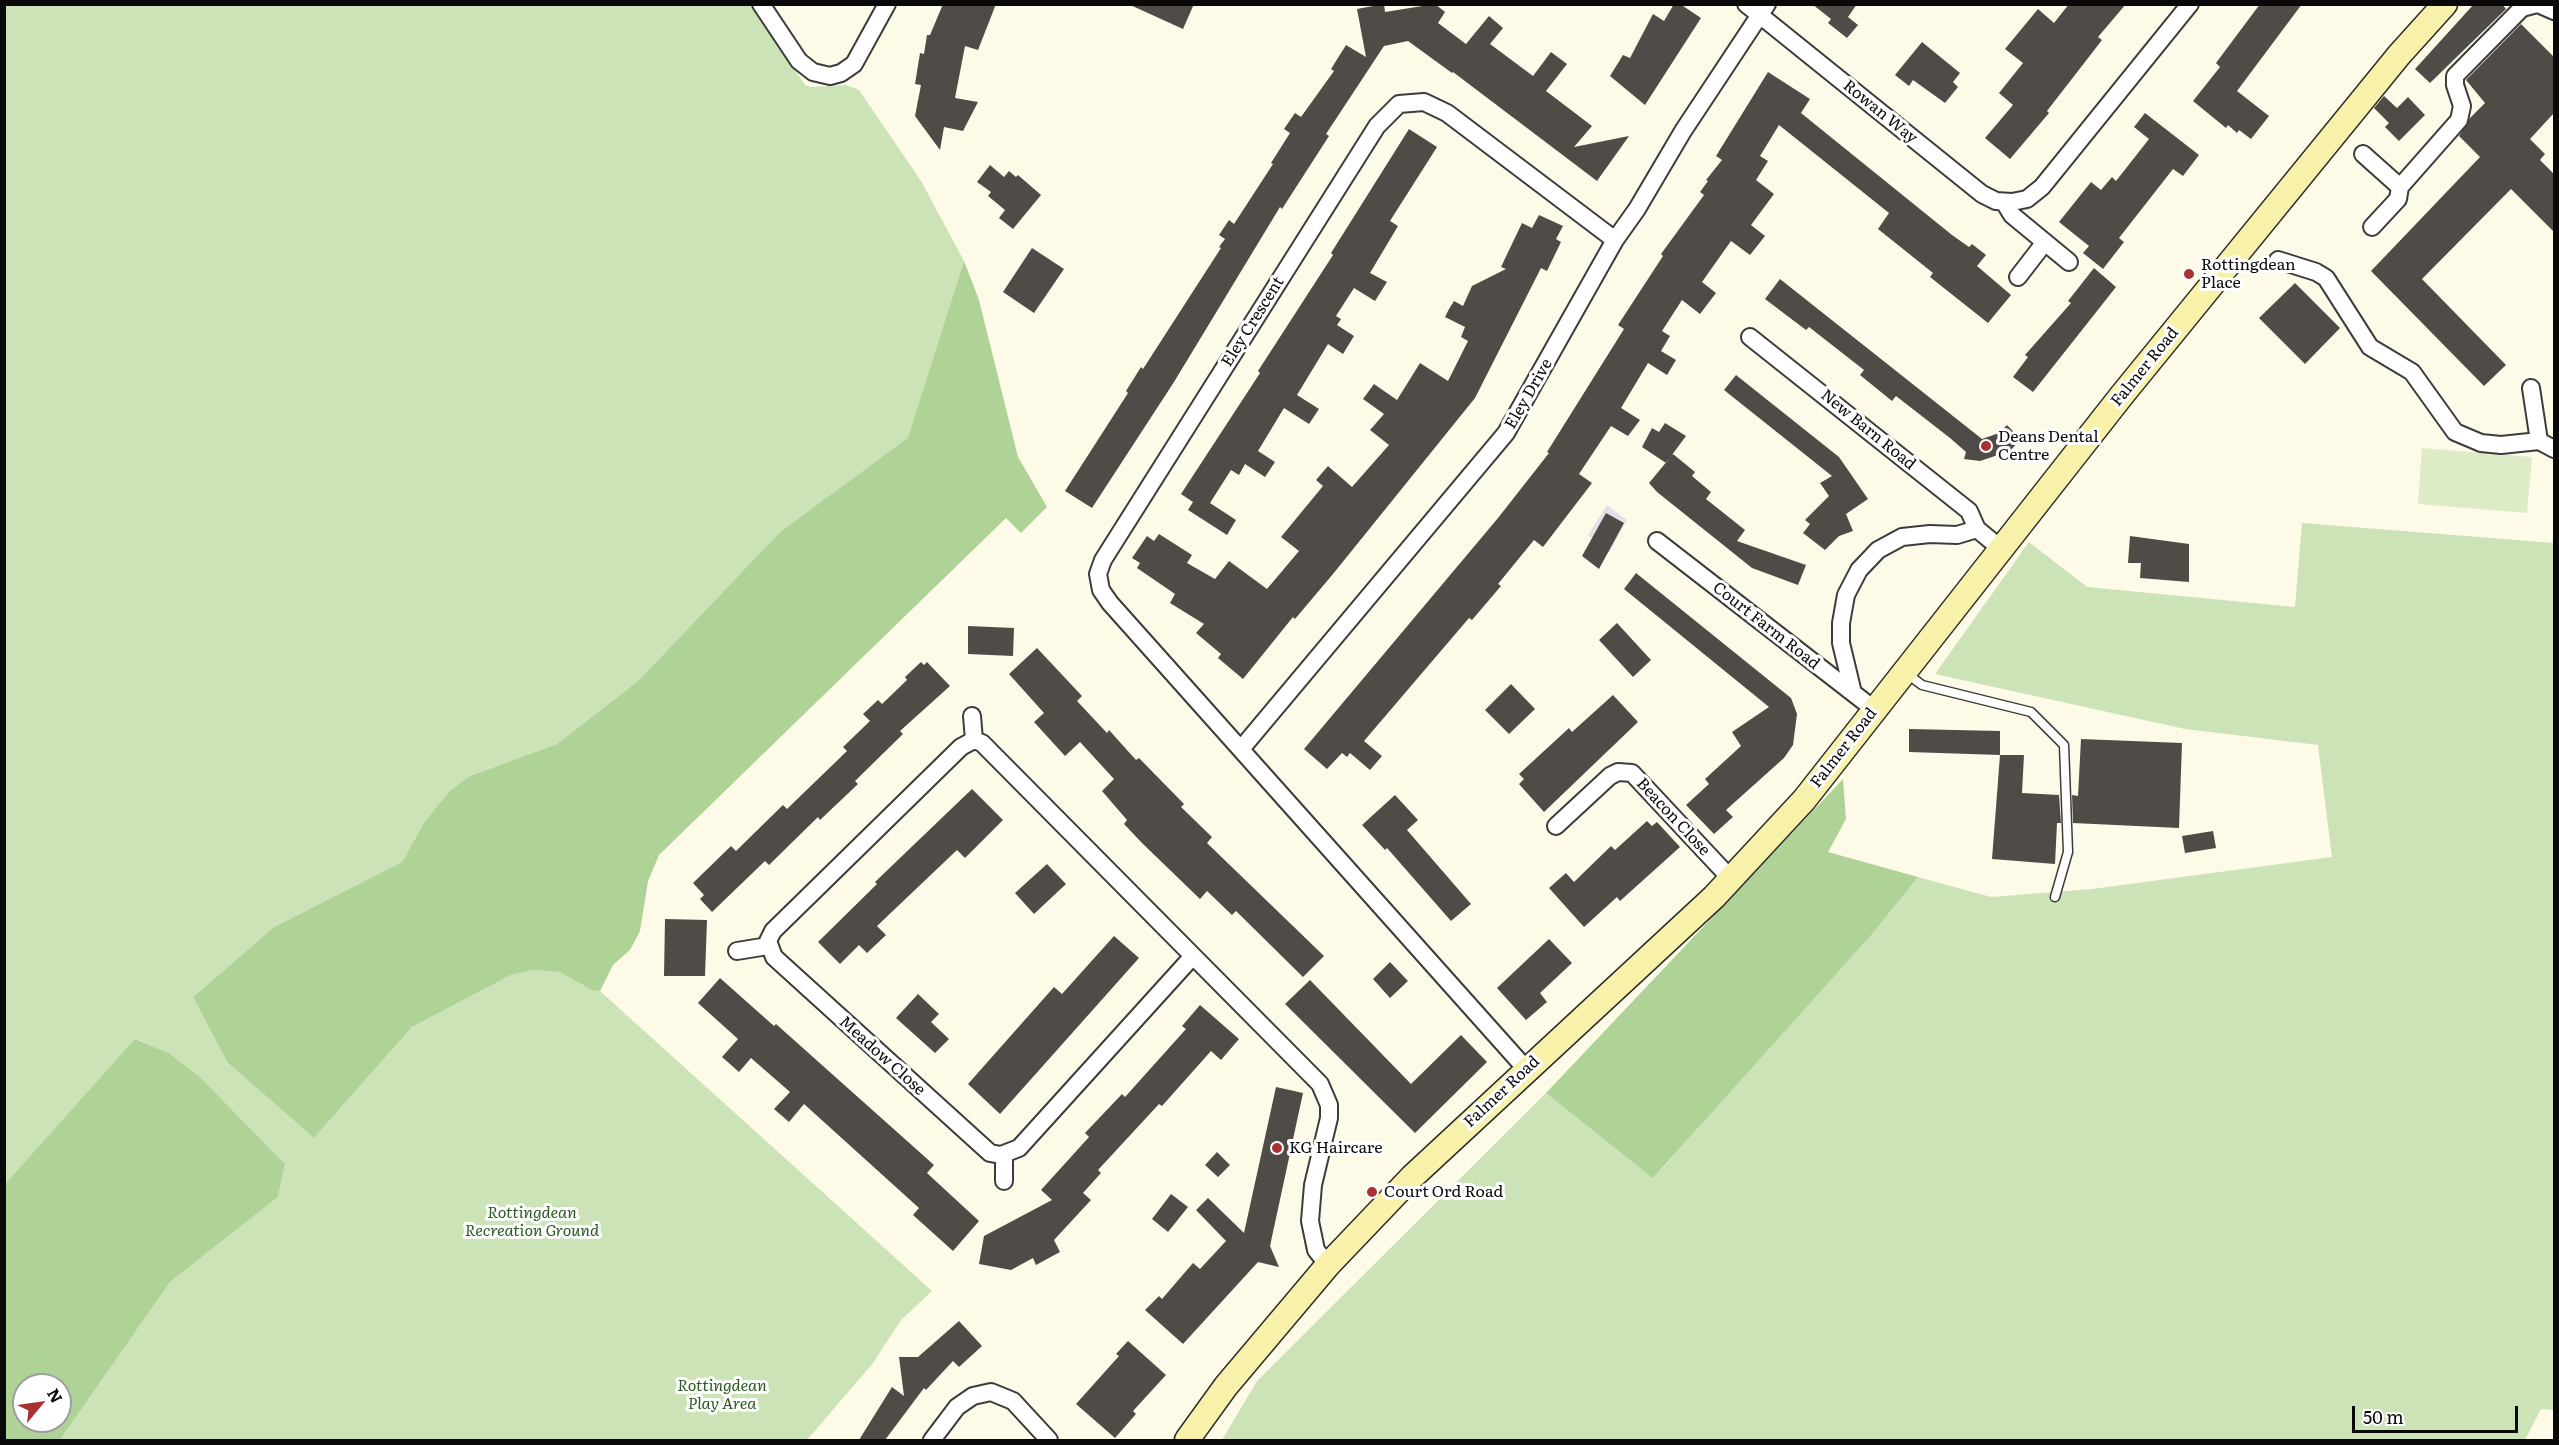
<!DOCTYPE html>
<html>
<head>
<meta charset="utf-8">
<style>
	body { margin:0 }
	#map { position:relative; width:2559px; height:1445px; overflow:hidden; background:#fdfae8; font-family:Literata,serif }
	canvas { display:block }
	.frame { position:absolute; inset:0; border:6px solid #090909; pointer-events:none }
	.north { position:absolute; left:12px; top:1373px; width:60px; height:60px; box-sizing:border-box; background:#fff; border:2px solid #9d9d9d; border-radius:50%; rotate:61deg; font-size:16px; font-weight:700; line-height:24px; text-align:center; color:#090909 }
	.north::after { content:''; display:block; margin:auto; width:21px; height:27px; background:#aa3132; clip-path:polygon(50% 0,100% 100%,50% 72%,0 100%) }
	.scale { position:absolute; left:2352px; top:1406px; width:166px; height:27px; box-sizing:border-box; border:3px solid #090909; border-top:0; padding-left:8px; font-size:18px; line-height:21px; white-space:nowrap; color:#090909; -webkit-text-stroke:4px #fff; paint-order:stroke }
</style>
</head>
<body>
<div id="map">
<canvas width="2559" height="1445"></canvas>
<div class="frame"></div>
<div class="north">N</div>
<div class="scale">50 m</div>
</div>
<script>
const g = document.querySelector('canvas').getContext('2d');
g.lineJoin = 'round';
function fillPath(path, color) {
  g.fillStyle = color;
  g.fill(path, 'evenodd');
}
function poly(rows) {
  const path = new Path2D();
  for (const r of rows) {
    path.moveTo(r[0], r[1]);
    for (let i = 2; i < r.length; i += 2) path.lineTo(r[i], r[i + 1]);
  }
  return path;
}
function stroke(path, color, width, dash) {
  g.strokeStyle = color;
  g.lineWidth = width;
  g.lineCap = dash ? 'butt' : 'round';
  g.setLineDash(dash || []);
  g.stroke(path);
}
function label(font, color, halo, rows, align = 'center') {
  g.font = font + ' Literata,serif';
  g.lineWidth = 6;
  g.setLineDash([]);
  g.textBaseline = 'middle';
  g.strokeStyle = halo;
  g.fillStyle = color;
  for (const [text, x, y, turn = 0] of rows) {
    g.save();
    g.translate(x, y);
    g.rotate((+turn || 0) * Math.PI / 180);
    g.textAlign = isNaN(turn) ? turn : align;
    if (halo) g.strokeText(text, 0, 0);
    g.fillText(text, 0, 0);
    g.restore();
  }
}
fillPath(poly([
	[1607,505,1627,520,1609,553,1588,535]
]), '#e7dee8');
fillPath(poly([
	[4,5,751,5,805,85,811,87,846,85,859,90,921,181,964,261,909,438,780,532,638,681,557,744,470,776,424,823,402,862,274,927,193,997,227,1062,314,1138,412,1027,511,975,533,970,559,972,592,990,600,991,932,1291,901,1320,873,1363,807,1440,60,1440,170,1282,278,1197,285,1164,200,1077,169,1053,136,1039,5,1184],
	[2302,523,2554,543,2554,1410,2541,1409,2525,1440,1222,1440,1257,1381,1546,1093,1659,1172,1918,877,1991,897,2092,889,2332,857,2318,745,2185,729,1935,674,2029,542,2087,587,2295,607]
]), '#cbe3b6');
fillPath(poly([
	[964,261,979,300,1018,457,1047,507,1021,533,1006,518,659,855,648,881,640,931,630,950,613,965,600,991,592,990,559,972,533,970,511,975,412,1027,314,1138,227,1062,193,997,274,927,402,862,424,823,450,791,470,776,557,744,638,681,780,532,908,438],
	[1843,779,1846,819,1828,852,1918,877,1871,935,1653,1178,1546,1093],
	[135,1039,169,1053,200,1077,285,1164,278,1197,170,1282,60,1440,5,1440,5,1184],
	[24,1385,60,1385,60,1421,24,1421]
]), '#afd297');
fillPath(poly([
	[2422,448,2532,457,2527,513,2418,504]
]), '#ddebc7');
fillPath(poly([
	[943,4,996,4,978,50,965,46,955,98,978,102,963,131,944,127,940,150,915,116,921,85,915,84,920,53,924,54,927,35,930,35],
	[1128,4,1194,4,1183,29],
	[1384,4,1385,12,1435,4,1445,12,1438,23,1466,44,1489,16,1503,28,1490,44,1533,76,1551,52,1567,64,1546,91,1592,126,1574,147,1629,136,1597,181,1453,72,1452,73,1408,41,1384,46,1326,134,1329,136,1282,209,1280,207,1174,382,1092,508,1065,491,1128,393,1126,391,1141,367,1143,369,1221,248,1219,247,1225,239,1219,235,1229,220,1234,224,1273,164,1271,163,1290,133,1284,129,1295,113,1301,117,1334,71,1331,69,1346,45,1366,57,1357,9],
	[1674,4,1680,4,1701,18,1645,105,1610,76,1623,55,1630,58,1653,14,1664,21],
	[1812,4,1857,4,1848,17,1858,25,1847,38,1828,23,1831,19],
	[2069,4,2126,4,2098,37,2102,40,2047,111,2049,113,2010,159,1985,138,2013,105,1999,93,2023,63,2005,49,2038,9,2054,23],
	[2260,4,2302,4,2237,91,2269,116,2251,139,2239,130,2237,133,2228,125,2226,128,2193,101,2220,67,2216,63],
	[2474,4,2502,4,2506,9,2430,83,2415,69],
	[2521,24,2554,57,2554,113,2530,139,2545,154,2540,160,2554,174,2554,232,2511,189,2422,279,2506,365,2484,386,2371,271,2480,157,2459,136,2470,118,2485,103,2466,80],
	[1922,42,1960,73,1953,82,1958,87,1945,103,1913,80,1909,86,1895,75],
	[1768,72,1810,99,1801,113,1952,235,1969,247,1972,244,1986,255,1977,266,2011,295,1988,323,1930,277,1933,273,1878,229,1889,213,1779,125,1760,156,1768,161,1756,180,1774,194,1751,225,1765,236,1750,255,1731,241,1702,282,1716,293,1700,314,1682,300,1662,331,1670,336,1661,351,1676,360,1667,375,1648,363,1621,408,1640,420,1628,436,1611,426,1579,474,1592,483,1543,547,1534,540,1498,584,1501,586,1472,620,1469,618,1364,741,1382,756,1370,770,1350,753,1347,757,1342,753,1327,769,1304,749,1498,518,1549,453,1547,452,1624,329,1618,325,1663,256,1661,254,1704,195,1700,192,1708,181,1706,180,1722,160,1716,156],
	[2384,96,2397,108,2408,97,2425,115,2399,141,2385,127,2389,123,2374,108],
	[2145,113,2199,155,2183,176,2173,169,2119,238,2124,242,2103,269,2083,253,2089,246,2059,222,2091,182,2101,190,2112,177,2116,181,2149,139,2134,127],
	[1409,129,1437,147,1390,221,1398,226,1370,273,1387,282,1375,301,1354,288,1336,316,1341,319,1337,325,1354,336,1343,354,1328,344,1297,395,1319,409,1309,424,1284,408,1258,451,1275,462,1265,477,1245,464,1239,475,1231,470,1210,503,1236,520,1227,535,1188,510,1193,502,1181,494,1260,373,1258,371,1333,255,1331,253],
	[990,165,1004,177,1009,171,1016,177,1018,175,1041,195,1013,229,999,218,1005,210,988,196,991,192,977,182],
	[1539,215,1563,226,1556,239,1561,242,1547,271,1541,268,1475,398,1333,574,1295,619,1293,617,1243,679,1218,658,1221,654,1196,633,1204,624,1170,603,1175,594,1137,568,1140,563,1132,558,1147,536,1154,541,1159,534,1192,555,1187,563,1215,579,1229,561,1267,589,1299,551,1281,537,1323,486,1316,480,1328,466,1352,487,1389,445,1370,430,1384,414,1363,399,1374,384,1397,400,1420,363,1448,381,1468,341,1461,337,1465,327,1445,317,1449,309,1454,301,1463,306,1472,286,1506,269,1501,267,1522,223,1532,228],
	[1032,248,1064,269,1034,313,1003,292],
	[2094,268,2116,287,2033,392,2013,377,2028,357,2025,355,2071,303,2068,301],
	[1780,279,1982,439,1999,433,2007,425,2021,439,2010,451,1980,461,1964,459,1966,452,1950,438,1896,396,1892,401,1860,375,1864,370,1809,327,1806,330,1765,299],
	[2295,283,2340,328,2305,364,2259,318],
	[1736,375,1839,457,1868,499,1846,514,1853,531,1839,536,1825,550,1803,533,1810,524,1805,520,1829,496,1820,483,1832,476,1724,390],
	[1665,423,1686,436,1666,463,1642,447,1652,428,1659,432],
	[1673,454,1695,472,1692,476,1711,492,1706,499,1745,530,1737,541,1806,565,1798,585,1752,568,1657,492,1649,483],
	[1606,513,1624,523,1599,569,1582,556],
	[2130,536,2189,544,2189,582,2140,578,2141,563,2128,563],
	[1636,573,1791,698,1797,714,1793,745,1784,758,1726,810,1733,817,1714,834,1686,805,1709,784,1705,779,1741,746,1732,732,1769,707,1624,589],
	[1617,623,1651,660,1633,677,1599,640],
	[968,626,1014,628,1013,656,968,654],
	[1037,648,1082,696,1077,701,1107,733,1109,730,1136,760,1139,758,1184,804,1181,807,1212,837,1207,843,1324,956,1303,977,1236,911,1232,915,1207,891,1200,899,1142,843,1124,824,1127,820,1102,791,1114,779,1080,742,1065,756,1034,722,1044,713,1009,674],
	[921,662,924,665,927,662,950,686,900,731,903,734,855,781,858,784,820,820,818,817,769,865,765,861,712,912,700,899,704,895,693,883,731,846,736,851,783,805,787,809,847,751,843,747,870,721,863,714,878,700,882,704,907,680,905,677],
	[1511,684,1535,709,1509,734,1485,710],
	[1613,695,1638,722,1544,812,1519,784,1524,779,1519,774,1569,728,1572,732],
	[1909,729,2000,731,2000,755,1909,752],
	[2081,739,2182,743,2179,828,2073,823,2072,795,2078,796],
	[2000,755,2024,755,2022,793,2059,795,2061,823,2057,823,2055,864,1992,859],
	[972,789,1003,820,965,858,957,850,877,926,886,935,867,953,859,945,840,964,818,942,877,884,875,882],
	[1395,795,1418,820,1407,830,1471,904,1451,921,1387,848,1385,850,1362,825],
	[1647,821,1652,826,1657,822,1680,847,1620,901,1617,897,1584,927,1549,888,1566,873,1574,882,1611,846,1615,850],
	[2213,831,2216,848,2185,853,2182,836],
	[1047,864,1066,884,1034,914,1015,893],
	[665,919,707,920,705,976,664,976],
	[1114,936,1139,958,1000,1114,968,1084,1054,987,1062,994],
	[1549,939,1572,963,1540,993,1547,1002,1526,1020,1497,988],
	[1390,962,1408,981,1390,998,1373,979],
	[720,978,774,1026,776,1024,934,1165,927,1173,979,1221,953,1251,913,1215,919,1208,804,1104,789,1122,774,1109,790,1092,751,1058,739,1072,722,1057,738,1039,698,1003],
	[1310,980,1411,1084,1461,1035,1487,1062,1415,1133,1285,1004],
	[918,994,939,1014,931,1022,949,1039,935,1053,896,1018],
	[1200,1005,1239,1039,1221,1060,1211,1051,1162,1106,1159,1104,1098,1170,1101,1173,1083,1193,1091,1200,1054,1240,1060,1252,1036,1265,1033,1258,1011,1270,979,1264,984,1236,1052,1200,1041,1190,1089,1137,1085,1133,1122,1094,1125,1097,1186,1029,1182,1026],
	[1276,1087,1303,1093,1270,1246,1279,1267,1258,1262,1183,1344,1145,1310,1159,1296,1162,1299,1193,1263,1200,1269,1226,1241,1196,1210,1208,1198,1244,1233],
	[1217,1152,1230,1165,1218,1177,1205,1165],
	[1171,1194,1188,1207,1168,1232,1152,1219],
	[959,1321,982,1346,959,1367,953,1361,926,1390,924,1388,885,1440,859,1440,892,1387,904,1396,899,1357,918,1357],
	[1128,1341,1166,1375,1133,1411,1136,1414,1115,1438,1076,1404,1119,1356,1116,1354]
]), '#514b47');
const lane = poly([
	[1906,673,1922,685,2031,712,2064,745,2068,852,2055,897]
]);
const street = poly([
	[761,4,799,61,813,72,830,76,841,73,854,64,887,4],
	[1746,4,1982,194,1996,201,2012,202,2027,199,2042,187,2190,4],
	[2538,4,2554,11],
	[2363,154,2400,187],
	[2004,202,2012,215,2069,262],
	[2372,227,2398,199,2400,187,2459,120,2462,106,2455,85,2455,76,2522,8,2537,4],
	[2278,260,2316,272,2326,278,2370,347,2412,372,2455,432,2481,443,2501,445,2539,441,2554,449],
	[2018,277,2045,242],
	[1750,337,1969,511,1977,529,2000,548],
	[2531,388,2539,441],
	[1657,541,1875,710],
	[1853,693,1841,643,1841,623,1846,595,1859,570,1878,550,1902,537,1930,534,1957,535,1977,529],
	[972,716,974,740],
	[1241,749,1506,433,1615,240,1637,209,1683,131,1767,4],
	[1556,826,1610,776,1618,772,1632,773,1731,879],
	[737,951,768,946],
	[1193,956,1019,1148,1001,1155,990,1153,774,957,768,941,773,931,961,747,974,740,982,743,1320,1084,1329,1105,1329,1118,1313,1185,1310,1221,1316,1250,1328,1265],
	[1526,1069,1110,603,1101,590,1098,574,1103,560,1377,126,1399,104,1424,102,1447,113,1615,240],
	[1004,1155,1004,1181],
	[932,1440,957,1407,973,1396,991,1392,1013,1401,1049,1440]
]);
const secondary = poly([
	[1187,1440,1226,1386,1328,1265,1412,1177,1714,897,1804,800,2122,395,2399,55,2445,4]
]);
stroke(lane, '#3c3c3c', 11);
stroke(street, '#3c3c3c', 20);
stroke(secondary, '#2b2b2b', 27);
stroke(lane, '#fff', 8);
stroke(street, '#fff', 16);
stroke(secondary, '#f7f1a9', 24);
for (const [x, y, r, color] of [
	[2189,274,6,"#aa3132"],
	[1986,446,6,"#aa3132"],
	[1277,1148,6,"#aa3132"],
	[1372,1192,6,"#aa3132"]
]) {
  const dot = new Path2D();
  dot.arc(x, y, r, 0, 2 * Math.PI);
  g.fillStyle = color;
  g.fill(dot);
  stroke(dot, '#fff', 2);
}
label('16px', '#090909', '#fff', [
	["Rowan Way",1880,112,39],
	["Eley Crescent",1253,322,-58],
	["Falmer Road",2145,367,-51],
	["Eley Drive",1529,394,-60],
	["New Barn Road",1868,430,39],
	["Court Farm Road",1766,626,38],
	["Falmer Road",1844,748,-52],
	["Beacon Close",1673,817,47],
	["Meadow Close",882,1056,42],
	["Falmer Road",1502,1092,-43]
]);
label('16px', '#090909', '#fff', [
	["Rottingdean",2201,265],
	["Place",2201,283],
	["Deans Dental",1998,437],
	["Centre",1998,455],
	["KG Haircare",1289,1148],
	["Court Ord Road",1384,1192]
], 'left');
label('italic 16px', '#2b5922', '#fff', [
	["Rottingdean",532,1213],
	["Recreation Ground",532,1231],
	["Rottingdean",722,1386],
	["Play Area",722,1404]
]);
</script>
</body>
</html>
